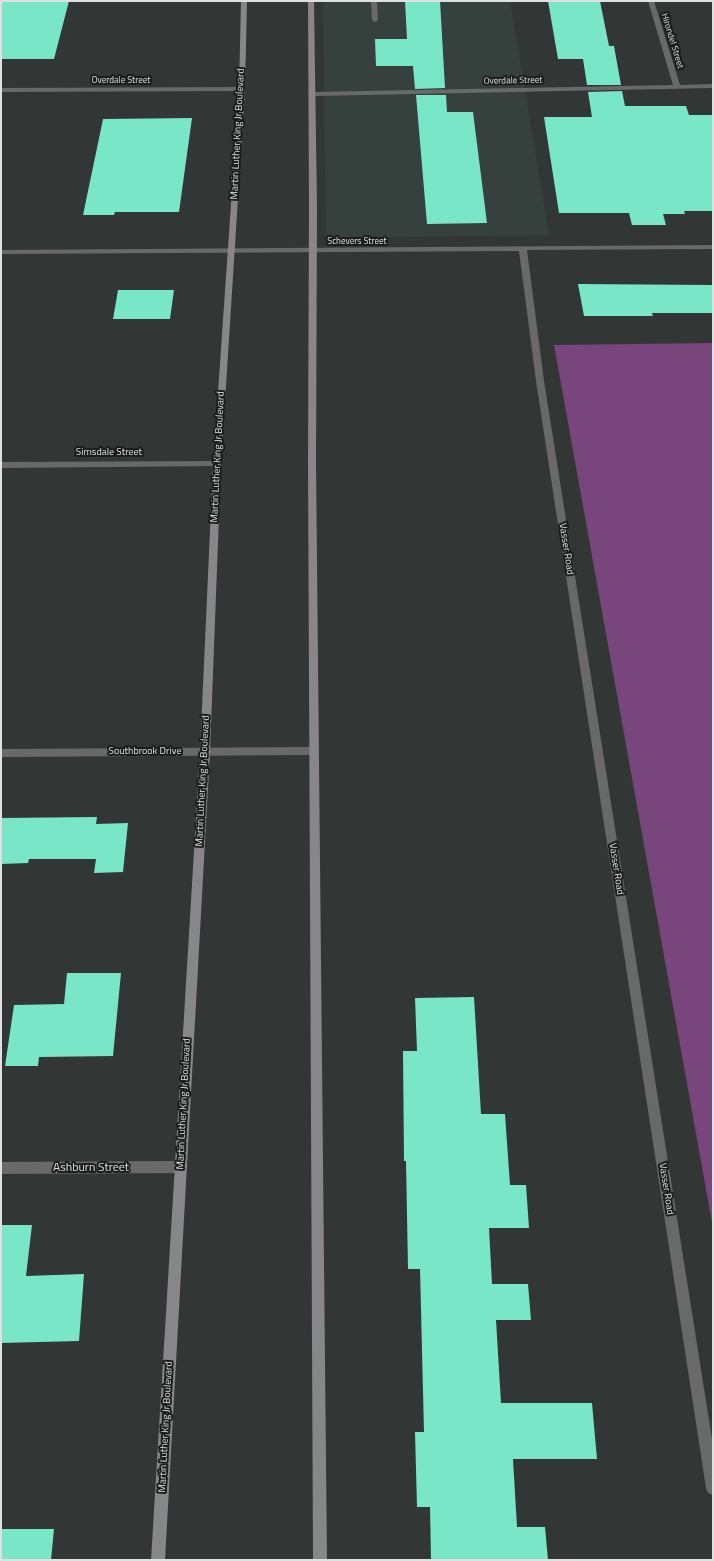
<!DOCTYPE html>
<html>
<head>
<meta charset="utf-8">
<style>
	body { margin:0 }
	#map { position:relative; width:714px; height:1561px; overflow:hidden; background:#323634; font-family:"Titillium Web",sans-serif }
	canvas { display:block }
	.frame { position:absolute; inset:0; border:2px solid #dee1e0; pointer-events:none }
</style>
</head>
<body>
<div id="map">
<canvas width="714" height="1561"></canvas>
<div class="frame"></div>
</div>
<script>
const g = document.querySelector('canvas').getContext('2d');
g.lineJoin = 'round';
function fillPath(path, color) {
  g.fillStyle = color;
  g.fill(path, 'evenodd');
}
function poly(rows) {
  const path = new Path2D();
  for (const r of rows) {
    path.moveTo(r[0], r[1]);
    for (let i = 2; i < r.length; i += 2) path.lineTo(r[i], r[i + 1]);
  }
  return path;
}
function label(font, color, halo, rows, align = 'center') {
  g.font = font + ' "Titillium Web",sans-serif';
  g.lineWidth = 4;
  g.setLineDash([]);
  g.textBaseline = 'middle';
  g.strokeStyle = halo;
  g.fillStyle = color;
  for (const [text, x, y, turn = 0] of rows) {
    g.save();
    g.translate(x, y);
    g.rotate((+turn || 0) * Math.PI / 180);
    g.textAlign = isNaN(turn) ? turn : align;
    if (halo) g.strokeText(text, 0, 0);
    g.fillText(text, 0, 0);
    g.restore();
  }
}
fillPath(poly([
	[323,1,510,1,549,235,326,238]
]), '#36413d');
fillPath(poly([
	[713,343,713,1228,554,345]
]), '#78467c');
fillPath(poly([
	[1,1,69,1,54,59,1,59],
	[405,1,440,1,445,88,415,89,413,66,376,66,375,39,407,39],
	[548,1,600,1,609,46,614,46,621,85,587,85,583,59,558,59],
	[622,91,625,106,686,106,689,115,713,115,713,211,684,211,685,214,663,214,666,225,632,225,629,213,559,213,544,117,592,117,588,92],
	[416,95,446,95,447,112,473,112,487,223,427,224],
	[192,118,179,212,115,212,114,215,83,215,103,119],
	[578,284,713,285,713,313,652,313,653,316,584,316],
	[118,290,174,290,170,319,113,319],
	[97,817,96,824,128,823,123,872,94,873,96,859,29,859,28,863,1,864,1,818],
	[67,973,121,973,113,1056,39,1057,38,1066,5,1066,14,1005,64,1004],
	[474,997,481,1114,505,1114,510,1185,526,1185,529,1228,489,1228,492,1284,528,1284,531,1320,496,1320,501,1403,592,1403,597,1459,513,1459,517,1527,545,1527,548,1560,431,1560,430,1507,417,1507,415,1432,424,1432,420,1269,408,1269,406,1161,404,1161,403,1051,417,1051,415,998],
	[1,1225,32,1225,26,1276,84,1274,79,1341,1,1343],
	[1,1529,54,1529,51,1560,1,1560]
]), '#78e6c7');
fillPath(poly([
	[371,1,377,1,378,20,375,22,372,20,371,1]
]), '#6a696a');
fillPath(poly([
	[648,1,654,1,680,85,713,84,713,88,313,96,310,94,313,92,673,85,648,1],
	[1,88,242,87,245,89,242,91,1,92,1,88],
	[713,245,713,249,527,250,544,381,713,1445,713,1495,708,1493,706,1488,536,381,519,251,1,254,1,250,713,245],
	[217,461,220,462,220,466,1,468,1,462,217,461],
	[314,747,319,751,314,755,1,757,1,749,314,747],
	[181,1161,185,1163,187,1167,185,1171,181,1173,1,1174,1,1162,181,1161]
]), '#6a696a');
fillPath(poly([
	[241,1,247,1,245,89,221,464,210,752,165,1560,151,1560,200,752,213,464,239,89,241,1],
	[308,1,314,1,317,207,316,462,327,1560,313,1560,308,462,309,207,308,1]
]), '#888688');
label('9px', '#dee1e0', '#1b1d1c', [
	["Hirondel Street",672,41,73],
	["Overdale Street",121,81],
	["Overdale Street",513,81,-1],
	["Schevers Street",357,242]
]);
label('10px', '#dee1e0', '#1b1d1c', [
	["Martin Luther King Jr Boulevard",238,134,-87],
	["Simsdale Street",109,453],
	["Martin Luther King Jr Boulevard",218,457,-87],
	["Vasser Road",566,549,81],
	["Southbrook Drive",145,752],
	["Martin Luther King Jr Boulevard",203,781,-87],
	["Vasser Road",616,869,81],
	["Martin Luther King Jr Boulevard",184,1104,-87],
	["Vasser Road",666,1189,81],
	["Martin Luther King Jr Boulevard",166,1427,-87]
]);
label('12px', '#dee1e0', '#1b1d1c', [
	["Ashburn Street",91,1168]
]);
</script>
</body>
</html>
